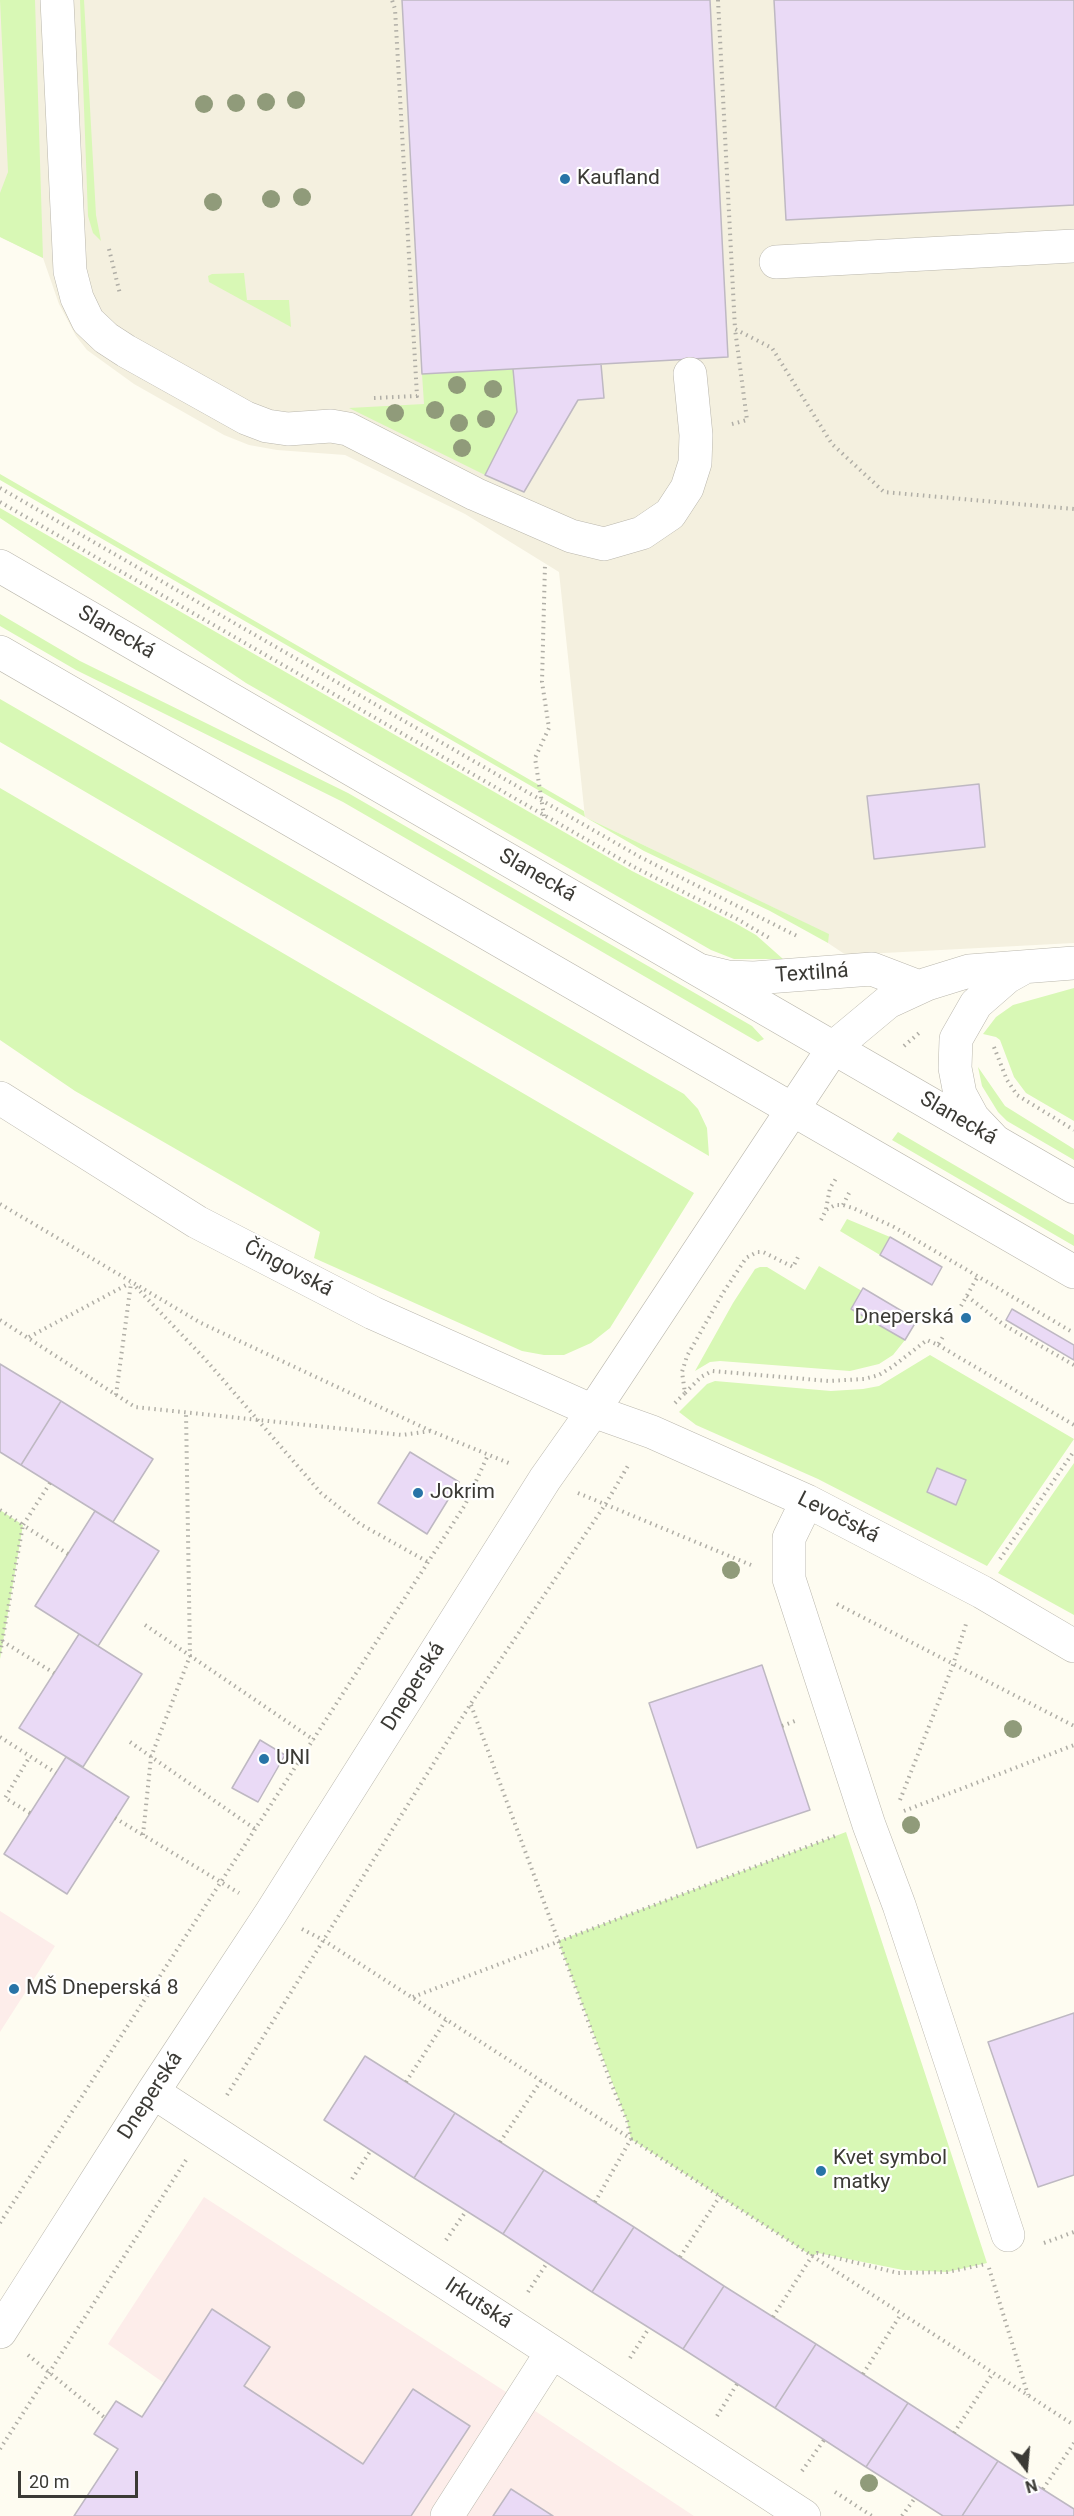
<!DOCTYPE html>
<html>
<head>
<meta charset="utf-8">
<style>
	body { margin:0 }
	#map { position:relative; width:1074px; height:2516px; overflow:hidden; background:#fefcf1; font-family:Roboto,sans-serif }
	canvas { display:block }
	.north { position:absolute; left:996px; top:2438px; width:60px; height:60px; -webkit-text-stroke:4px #fff; paint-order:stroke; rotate:164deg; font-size:16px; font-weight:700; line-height:24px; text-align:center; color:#3b3a35 }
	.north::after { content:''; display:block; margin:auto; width:21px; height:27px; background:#3b3a35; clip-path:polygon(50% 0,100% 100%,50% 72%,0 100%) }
	.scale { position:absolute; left:18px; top:2471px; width:120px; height:27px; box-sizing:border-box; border:3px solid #3b3a35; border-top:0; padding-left:8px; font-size:18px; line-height:21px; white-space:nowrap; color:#3b3a35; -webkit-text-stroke:4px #fff; paint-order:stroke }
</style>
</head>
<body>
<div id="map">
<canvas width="1074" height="2516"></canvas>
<div class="north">N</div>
<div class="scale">20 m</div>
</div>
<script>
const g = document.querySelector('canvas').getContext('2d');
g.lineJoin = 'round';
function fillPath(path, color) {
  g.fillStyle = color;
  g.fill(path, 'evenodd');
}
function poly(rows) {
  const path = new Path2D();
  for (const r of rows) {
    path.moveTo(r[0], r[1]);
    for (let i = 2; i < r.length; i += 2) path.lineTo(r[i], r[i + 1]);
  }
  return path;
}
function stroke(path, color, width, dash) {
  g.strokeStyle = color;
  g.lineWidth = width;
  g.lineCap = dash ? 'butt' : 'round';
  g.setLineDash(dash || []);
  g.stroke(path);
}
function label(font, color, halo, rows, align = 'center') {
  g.font = font + ' Roboto,sans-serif';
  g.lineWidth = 4.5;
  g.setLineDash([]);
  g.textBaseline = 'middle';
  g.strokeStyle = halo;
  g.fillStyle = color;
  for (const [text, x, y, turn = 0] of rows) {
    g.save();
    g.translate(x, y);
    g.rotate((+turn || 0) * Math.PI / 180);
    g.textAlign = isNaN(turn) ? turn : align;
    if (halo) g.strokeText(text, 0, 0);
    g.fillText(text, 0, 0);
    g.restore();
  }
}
fillPath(poly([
	[0,0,1074,0,1074,943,846,955,828,943,828,934,585,817,559,572,465,514,345,455,277,450,249,445,224,435,134,384,87,350,76,336,59,304,43,258,0,237]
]), '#f4f0df');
fillPath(poly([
	[0,1911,55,1946,0,2032],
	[204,2197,520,2401,694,2516,74,2516,118,2449,94,2434,116,2401,142,2417,164,2383,108,2344]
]), '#fdedea');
fillPath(poly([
	[0,0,35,0,43,258,0,237,0,193,8,172],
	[80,0,84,0,96,215,101,241,93,233,88,216],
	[244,273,247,300,289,300,291,327,209,282,208,276,212,274],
	[513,369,517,412,485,475,349,408,424,404,422,374],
	[0,474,584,811,585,817,829,934,828,943,770,911,644,851,0,480],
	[0,508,632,871,735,923,756,935,783,959,734,959,711,950,246,683,0,518],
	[0,614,80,661,348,793,752,1026,764,1039,758,1042,343,802,76,670,0,626],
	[0,699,684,1094,698,1109,707,1128,709,1156,0,742],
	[0,788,694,1193,610,1328,591,1343,564,1355,544,1355,522,1351,314,1258,320,1232,75,1091,0,1040],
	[1074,988,1074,1121,1026,1093,1014,1077,1000,1040,996,1037,983,1034,996,1017,1013,1005],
	[978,1067,1005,1106,1074,1149,1074,1160,1007,1121,998,1112,982,1086],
	[898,1132,1074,1235,1074,1246,892,1140],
	[847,1219,890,1237,880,1255,840,1231],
	[819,1266,862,1291,851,1309,905,1340,893,1355,879,1364,850,1371,720,1361,710,1362,695,1371,733,1303,755,1269,760,1267,767,1267,805,1290],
	[930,1355,1074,1439,987,1566,818,1479,696,1425,679,1412,707,1384,715,1381,831,1391,863,1389,879,1386],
	[1074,1463,1074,1615,998,1573],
	[0,1510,23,1525,0,1659],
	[846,1832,987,2263,947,2272,903,2270,818,2253,812,2256,631,2139,627,2121,558,1941]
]), '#d8f8b5');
const building = poly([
	[402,0,710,0,728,357,422,374,402,0],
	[774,0,1074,0,1074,205,786,220,774,0],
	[601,364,604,398,578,400,524,492,485,475,517,412,513,369,601,364],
	[979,784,985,847,874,859,867,796,979,784],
	[890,1237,942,1267,932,1285,880,1255,890,1237],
	[863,1288,917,1320,905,1340,851,1309,863,1288],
	[1012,1309,1074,1345,1074,1360,1006,1320,1012,1309],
	[0,1364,61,1401,21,1465,0,1452,0,1364],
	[61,1401,153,1459,113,1522,21,1465,61,1401],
	[410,1452,459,1482,427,1534,378,1503,410,1452],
	[937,1468,966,1480,956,1505,927,1492,937,1468],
	[95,1511,159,1551,98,1646,35,1606,95,1511],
	[79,1634,142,1674,83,1767,19,1728,79,1634],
	[762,1665,810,1810,697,1848,649,1703,762,1665],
	[260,1740,285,1755,258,1802,232,1788,260,1740],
	[66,1757,129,1797,67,1894,4,1854,66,1757],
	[1074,2013,1074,2175,1038,2187,988,2042,1074,2013],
	[365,2056,455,2113,414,2178,324,2120,365,2056],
	[455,2113,544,2170,503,2234,414,2178,455,2113],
	[544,2170,634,2227,592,2292,503,2234,544,2170],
	[634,2227,724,2286,683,2349,592,2292,634,2227],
	[724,2286,816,2344,775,2408,683,2349,724,2286],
	[212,2309,270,2347,244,2386,363,2464,413,2389,470,2426,411,2516,74,2516,118,2449,94,2434,116,2401,142,2417,212,2309],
	[816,2344,908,2403,866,2467,775,2408,816,2344],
	[908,2403,998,2461,962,2516,943,2516,866,2467,908,2403],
	[998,2461,1074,2509,1074,2516,962,2516,998,2461],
	[511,2489,553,2516,493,2516,511,2489]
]);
fillPath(building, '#eadaf6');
stroke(building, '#beb8c2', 1.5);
const minor = poly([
	[57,0,70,271,77,298,88,321,106,338,126,351,246,418,267,426,288,429,331,426,348,429,475,494,571,536,604,544,642,533,670,514,687,488,695,463,696,435,690,374],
	[776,262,1074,246],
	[703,971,728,977,754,978,872,969,919,987],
	[0,1098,197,1222,373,1313,593,1411,652,1432,807,1501,982,1592,1074,1646],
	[992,1138,973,1118,960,1094,955,1068,956,1039,976,1004,1007,977,1025,967],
	[807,1501,789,1538,789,1579,869,1825,899,1905,1008,2235],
	[153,2092,804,2516],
	[0,2332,153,2092,271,1913,545,1479,593,1411,834,1047,888,1002,927,984,969,971,1074,963],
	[447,2516,552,2352]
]);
const major = poly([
	[0,566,1074,1187],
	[0,652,1074,1272]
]);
stroke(minor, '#bab7ad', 34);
stroke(major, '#bab7ad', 34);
stroke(poly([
	[718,0,735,329,772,348,832,444,884,492,1074,509],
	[109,249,120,294],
	[374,398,417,396,395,9,392,0],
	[732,424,747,420,735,329],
	[0,488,640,857,797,936],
	[0,502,634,867,737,919,771,939],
	[544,816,535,758,549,728,542,682,545,564],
	[904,1046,919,1033],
	[994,1047,1007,1080,1017,1095,1074,1130],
	[0,1204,201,1323,431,1431,511,1464],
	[843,1205,849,1193],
	[826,1209,830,1188,837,1177],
	[821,1220,826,1210,835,1205,843,1205,853,1208,894,1227,1074,1333],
	[136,1287,205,1359,321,1493,360,1524,428,1562],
	[967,1296,1004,1325,1074,1365],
	[961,1306,978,1276],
	[0,1320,135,1407,402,1435,431,1431],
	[29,1337,130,1283],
	[938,1345,1074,1425],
	[685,1393,701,1377,712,1371,829,1381,864,1379,879,1375,892,1367,927,1340,938,1345,944,1335],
	[116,1395,131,1283],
	[675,1403,685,1393,682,1372,687,1356,723,1293,746,1258,757,1252,763,1252,793,1267,799,1255],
	[50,1483,23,1525,68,1554],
	[578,1493,751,1565],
	[0,1510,23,1525,0,1654],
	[1000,1559,1074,1451],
	[837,1604,1074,1726],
	[145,1625,314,1740],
	[2,1641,54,1673],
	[471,1705,611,2083,627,2121,631,2139,595,2202],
	[782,1726,795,1721],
	[0,1737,56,1773],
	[130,1742,255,1829],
	[900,1800,953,1665,966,1624],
	[904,1811,1074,1745],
	[30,1813,5,1798,30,1756],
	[115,1818,239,1893],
	[143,1835,151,1757,190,1656,186,1412],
	[302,1929,323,1940,1074,2425],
	[413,1997,835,1836],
	[406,2082,446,2020],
	[227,2095,470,1705,605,1505,629,1464],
	[500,2142,541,2081],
	[352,2179,371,2150],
	[0,2223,465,1505,488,1455],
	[446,2240,466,2211],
	[1044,2243,1074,2232],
	[680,2257,720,2196],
	[989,2268,1028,2395],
	[528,2292,547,2263],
	[773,2317,812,2256,817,2253,898,2273,947,2272,986,2264],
	[28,2355,105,2418],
	[630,2358,649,2328],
	[863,2374,901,2314],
	[717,2416,737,2384],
	[954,2433,993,2373],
	[0,2449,188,2157],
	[802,2471,824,2440],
	[1043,2489,1074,2443],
	[835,2492,872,2516],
	[902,2516,915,2498]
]), '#b0aea6', 4, [1.5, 4.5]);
stroke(minor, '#fff', 33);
stroke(major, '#fff', 33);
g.fillStyle = '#909b7a';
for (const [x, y] of [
	[296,100],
	[266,102],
	[236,103],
	[204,104],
	[302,197],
	[271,199],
	[213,202],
	[457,385],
	[493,389],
	[435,410],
	[395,413],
	[486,419],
	[459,423],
	[462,448],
	[731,1570],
	[1013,1729],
	[911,1825],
	[869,2483]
]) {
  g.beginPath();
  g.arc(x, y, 9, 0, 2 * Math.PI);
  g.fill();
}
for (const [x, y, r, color] of [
	[565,179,6,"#2874a7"],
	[966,1318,6,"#2874a7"],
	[418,1493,6,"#2874a7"],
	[264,1759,6,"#2874a7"],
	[14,1989,6,"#2874a7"],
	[821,2171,6,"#2874a7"]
]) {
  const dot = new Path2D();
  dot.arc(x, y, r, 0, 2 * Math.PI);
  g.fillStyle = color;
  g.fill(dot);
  stroke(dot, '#fff', 2);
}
label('21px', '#3b3a35', '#fff', [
	["Kaufland",577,179],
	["Dneperská",954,1318,"right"],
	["Jokrim",430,1493],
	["UNI",276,1759],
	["MŠ Dneperská 8",26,1989],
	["Kvet symbol",833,2159],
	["matky",833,2183]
], 'left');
label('21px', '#3b3a35', '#fff', [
	["Slanecká",116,633,30],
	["Slanecká",537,876,30],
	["Textilná",812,974,-4],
	["Slanecká",958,1119,30],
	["Čingovská",288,1269,28],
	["Levočská",838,1518,27],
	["Dneperská",414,1687,-58],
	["Dneperská",151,2096,-57],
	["Irkutská",478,2304,33]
]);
</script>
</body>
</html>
